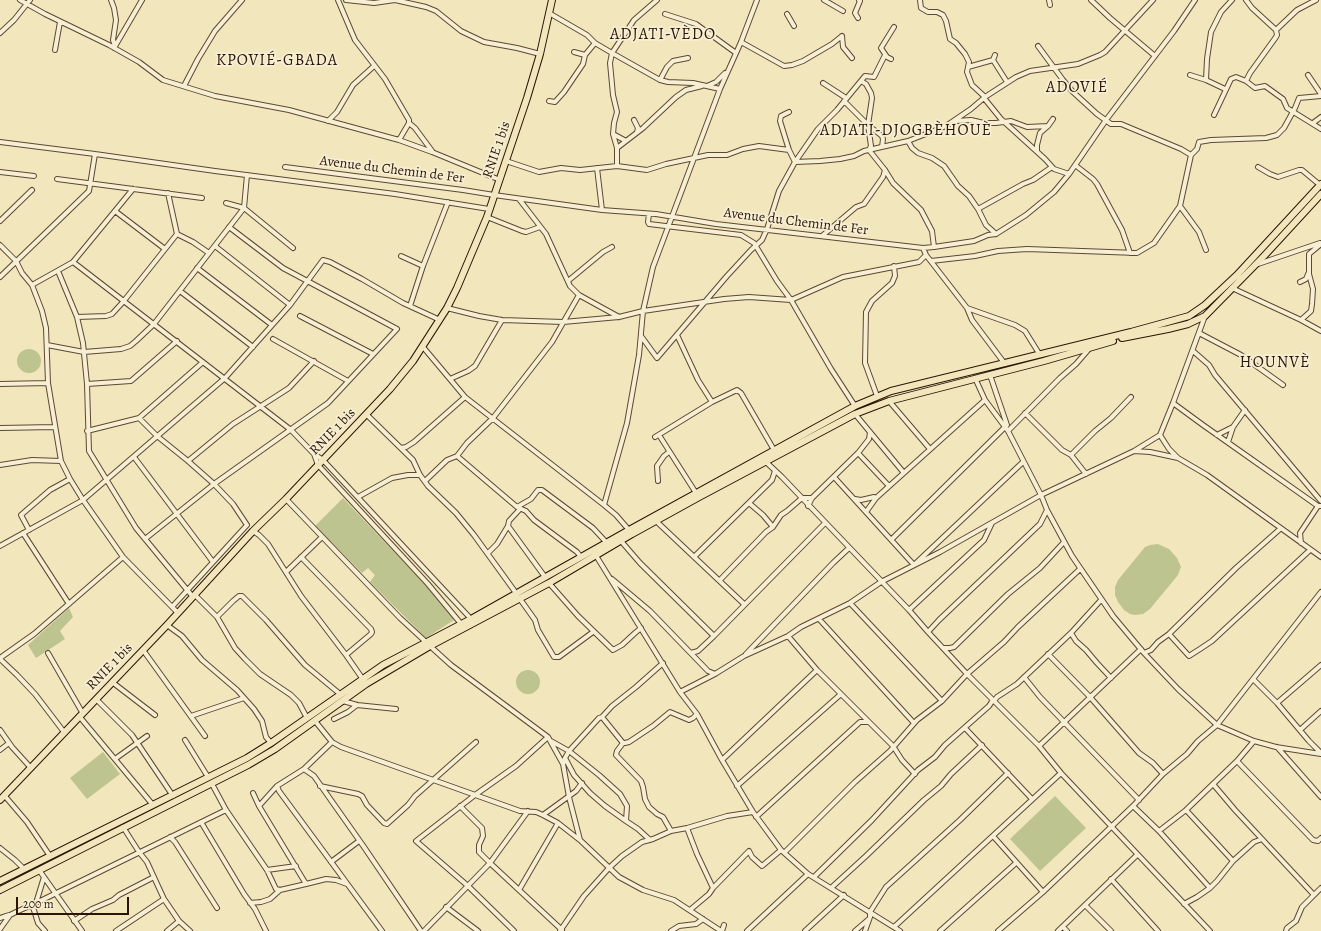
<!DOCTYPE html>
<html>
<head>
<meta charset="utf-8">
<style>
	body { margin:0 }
	#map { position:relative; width:1321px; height:931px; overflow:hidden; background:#f2e6bd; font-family:Alegreya,serif }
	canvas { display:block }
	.scale { position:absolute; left:16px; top:897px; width:113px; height:18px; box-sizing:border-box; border:2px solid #2b1405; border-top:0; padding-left:5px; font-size:12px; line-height:14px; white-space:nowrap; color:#2b1405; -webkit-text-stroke:3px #f7efd4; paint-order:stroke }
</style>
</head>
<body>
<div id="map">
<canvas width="1321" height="931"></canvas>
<div class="scale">200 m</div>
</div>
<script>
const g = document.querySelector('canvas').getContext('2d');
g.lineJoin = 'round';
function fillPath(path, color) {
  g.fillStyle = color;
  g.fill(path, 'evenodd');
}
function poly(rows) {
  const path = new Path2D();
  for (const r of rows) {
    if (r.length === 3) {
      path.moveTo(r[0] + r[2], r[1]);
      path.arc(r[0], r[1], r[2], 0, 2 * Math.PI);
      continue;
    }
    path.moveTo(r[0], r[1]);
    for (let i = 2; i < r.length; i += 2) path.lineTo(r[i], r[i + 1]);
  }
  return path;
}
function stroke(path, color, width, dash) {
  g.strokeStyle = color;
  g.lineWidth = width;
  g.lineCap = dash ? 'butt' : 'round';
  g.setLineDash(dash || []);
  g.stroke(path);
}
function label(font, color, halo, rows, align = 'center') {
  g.font = font + ' Alegreya,serif';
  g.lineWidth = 3.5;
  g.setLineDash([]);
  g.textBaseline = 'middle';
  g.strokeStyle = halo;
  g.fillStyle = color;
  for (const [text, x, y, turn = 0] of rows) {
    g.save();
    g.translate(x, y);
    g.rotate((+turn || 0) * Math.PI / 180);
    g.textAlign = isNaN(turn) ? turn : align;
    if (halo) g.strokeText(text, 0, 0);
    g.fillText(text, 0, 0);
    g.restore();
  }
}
fillPath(poly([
	[29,361,12],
	[343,498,429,589,454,620,426,638,370,582,375,575,368,568,362,573,315,526],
	[1158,544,1169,549,1177,558,1181,567,1178,575,1150,609,1143,614,1135,615,1130,614,1124,610,1118,602,1115,595,1115,587,1118,580,1145,547,1150,545],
	[69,608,73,617,60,631,65,639,36,658,28,645],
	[528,682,12],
	[103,752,120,774,87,799,70,778],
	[1055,796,1086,828,1040,871,1010,839]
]), '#bdc48f');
const minor = poly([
	[20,0,45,14,109,45,139,62,163,80,215,96,289,110,399,140,432,152,500,180],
	[111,0,114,8,116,20,113,40,115,46],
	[338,0,355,40,385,79,409,120,409,123,399,140],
	[346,0,374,3,395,0,426,7,436,11,461,31,484,42,517,48,540,54],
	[824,0,843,11],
	[920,0,921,8,928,12,937,12,943,15,946,21,950,39,956,43,965,54,969,62,967,72,972,85,985,97],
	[1049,0,1050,5],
	[1091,0,1110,18,1155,56],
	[1246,0,1252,8,1276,30],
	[549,13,587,35,595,43,612,53,660,80,668,82,693,83,720,89],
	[665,14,696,24,736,53],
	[787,14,794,26],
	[858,18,855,13,860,1,859,0],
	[0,33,14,20,30,0],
	[842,36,843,47,852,58],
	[741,42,784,66,792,65,803,61,832,44,842,36],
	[1038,46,1063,80,1073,92,1097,114,1111,124,1121,124,1181,149,1191,155],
	[114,48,142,0],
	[55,50,60,22],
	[574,52,585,55],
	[891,59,887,57,881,48,894,27],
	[993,60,1007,82],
	[968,67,993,60,995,55],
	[1190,75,1206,80,1225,89],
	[1308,75,1321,94],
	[660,80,667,67,673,61,688,58],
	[1206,80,1207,59,1211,32,1221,12,1232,0],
	[861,81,866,84,871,93,872,98,868,125,871,146,869,150,885,170,893,183,921,210,932,231,934,247],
	[1246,81,1250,73,1276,37,1277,35,1276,30,1297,10,1316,0],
	[823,83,846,98],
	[184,86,198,59,215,31,242,0],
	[707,86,716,82,725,73],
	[984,98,1001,119,1045,159,1054,169,1069,174],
	[549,101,555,102,564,92,583,64,585,55,595,43],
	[844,101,868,125,882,136,883,139,882,147],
	[789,112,781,116,780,121,789,150,795,162,820,161,840,159,854,156,864,151,908,141,946,126,971,109,985,97,1016,77,1030,71,1078,64,1100,55,1105,52,1153,0],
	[1214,115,1231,79,1236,77,1246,81,1255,88,1265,86,1283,99,1287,108,1321,129],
	[634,120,638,128,637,132],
	[328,121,337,112,353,85,374,66],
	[956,121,971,120,984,123,996,123,1011,121,1027,127,1048,126,1053,119],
	[409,123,415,128,432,151],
	[1313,123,1321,117],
	[613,134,626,141],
	[908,141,912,148,918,153,932,158,944,166,958,186,969,196,978,209,986,225,996,234],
	[0,142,95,154,215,171,395,194,489,209],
	[617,148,643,128,676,97,686,90,702,86],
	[1037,151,1037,145,1040,133,1048,126],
	[506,161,539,172,561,168,580,170,617,166,647,170,666,164,708,155,727,155,743,149,759,146,789,150],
	[1075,165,1093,179,1097,184,1122,230,1130,253],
	[617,166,617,148,613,134,614,123,617,112,613,95,610,63,612,53,634,20,657,0],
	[285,167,463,190,494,195,602,210,656,214,716,224,923,248,934,247,974,241,988,235,996,234,1026,215,1054,192,1069,174,1106,120,1174,31,1195,0],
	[1258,167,1270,174,1278,177,1299,170,1302,170,1320,185],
	[597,168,602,210],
	[0,172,34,176],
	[57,179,202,198],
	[168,193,177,234],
	[519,199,546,234,570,286,579,295,619,317],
	[226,203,244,208,293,248],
	[1180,206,1199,232,1206,250],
	[978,209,1023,184,1033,180,1052,167],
	[115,211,165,249],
	[649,214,648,222,649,224,741,235,754,243,777,281,791,300,831,369,855,406],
	[487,217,522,231,526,232,540,227],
	[0,221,32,190],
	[177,234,193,242,209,253],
	[822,236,856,207,864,204,883,177,885,170],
	[0,245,16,261,22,273,32,285,42,311,46,328,48,383,61,461,70,479,83,500,123,557,178,613],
	[215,246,290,305],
	[923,248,926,255,967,308,972,320,1005,364],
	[401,256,423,266],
	[931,261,975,256,998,251,1027,249,1137,253,1154,243,1180,206,1191,155,1197,149,1199,142,1211,140,1266,138,1277,135,1284,128,1295,108,1299,98,1321,96],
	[73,262,291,430,314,454,323,460,472,620],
	[1258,264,1320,243],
	[197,268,272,325],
	[58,271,77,317,83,343,87,384,89,451,136,528,193,597],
	[0,277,89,191,95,154],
	[568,281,603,252,612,247],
	[1300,282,1306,279,1308,274],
	[32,285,73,262,133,189],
	[1232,288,1301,320,1321,331],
	[180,291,253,347],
	[410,306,423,266,448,202],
	[447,308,479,316,502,320,563,322,619,317,643,311,724,299,749,297,791,300,843,277,919,262,926,255],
	[967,308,1015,325,1025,331,1040,355],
	[300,316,373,354],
	[77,317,106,316,112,314,123,302,177,234],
	[1301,320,1311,311,1312,304,1313,289,1309,274,1309,254,1321,244],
	[1199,333,1241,355,1283,385],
	[677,335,698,380,712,402],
	[641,336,657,358,727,276,751,250,762,240,767,229,779,191,795,162,818,129,837,110,865,76,874,77,885,55],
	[273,339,348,381],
	[47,345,84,352,121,349,130,346,136,341,154,324,244,208,247,175],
	[423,347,465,397,604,505,616,515,629,530],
	[1193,351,1209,365,1215,375,1321,501],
	[975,378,985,400,1008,431,1041,495,1047,510,1072,556,1113,616,1144,653,1178,689,1217,725,1254,741,1276,747,1321,754],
	[450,379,468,371,475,366,502,320],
	[0,384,48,383],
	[87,384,131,381,177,341],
	[877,396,865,363,866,312,872,301,892,283,895,276,894,266],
	[889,401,930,449],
	[1173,403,1203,425,1318,506],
	[1025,413,1062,450,1071,455,1086,474],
	[366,414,413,460,420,475,428,486,456,513,474,535,516,593],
	[855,414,904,473],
	[139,418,157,436,188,461,214,484,233,504,247,525,172,607],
	[0,428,54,427],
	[87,431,139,418,203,362],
	[1008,431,1060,378,1076,364,1089,349],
	[659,435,696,493],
	[1160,435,1169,449,1178,458,1207,475,1321,557],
	[1217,435,1233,427,1245,410],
	[655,437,712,402,737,390,741,393,774,450],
	[1228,442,1233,427],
	[401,448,406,447,414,442,465,397],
	[1134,451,1150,452,1178,458],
	[858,453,889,486],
	[314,454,318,465,428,584,462,625],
	[1071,455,1095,431,1111,418,1131,397],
	[457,456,517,507,526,511,534,520,577,552,581,557],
	[134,457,213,562],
	[188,461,233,424,289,388,314,361],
	[766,462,782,477,909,610,928,632,967,674,1039,746,1061,773,1210,931],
	[0,465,32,460,61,461],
	[834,477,914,565,1023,462],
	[425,481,447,460,457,456,467,443,493,418,552,342,579,295],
	[658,481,657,466,664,456,669,452],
	[358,497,392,478,408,475,420,475],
	[286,499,400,618,426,642],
	[855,499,861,500,874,497,876,498],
	[749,503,763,515,773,527],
	[604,505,627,423,639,355,643,311,653,267,720,89,741,42,757,0],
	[808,506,812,498,858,453,869,439,870,432],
	[517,507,531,499,538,490,542,490,593,528,606,542],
	[520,509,509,521,508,526,545,577],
	[866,512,876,498,985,400],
	[656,521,744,604],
	[29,530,21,515,50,490,70,479],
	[253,531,259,535,268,544,301,596,346,655,362,678],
	[23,533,69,604],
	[145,539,214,484,328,403,397,329,283,268,229,227],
	[892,539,1007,425,990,375],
	[621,541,640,563,714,636],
	[1301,543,1300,533,1318,506,1321,506],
	[0,546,83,500,225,378,290,305,323,260,330,262,362,279,403,303,440,320],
	[488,553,497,544,508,526],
	[595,554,680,692,697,714,722,760,753,812,781,850,808,874,900,931],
	[301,557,371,629,372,632,371,634,346,655],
	[694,557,772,480,775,471],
	[286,572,322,537],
	[612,579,650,611,708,671,715,674],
	[720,580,766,532,773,527,781,515,787,511,802,498,812,498],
	[549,583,578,616,613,650,622,645,635,633,641,628],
	[195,595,217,617,235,648,245,659,260,674,291,695,299,703,307,718],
	[520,599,535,620,538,630,554,657,559,657,593,632],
	[850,603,942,701],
	[909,610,984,540,992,523],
	[217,617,233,601,239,596,242,596,266,620,305,665,340,694],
	[819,619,914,723],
	[167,625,182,636,202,660,237,690,254,709,262,721,266,737,271,743],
	[928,632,939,620,1040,524,1047,510],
	[1071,633,1076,641,1086,650,1097,663,1111,678],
	[1169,634,1189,656,1200,649,1212,641,1310,550],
	[788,636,817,670,893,746,902,760,915,774],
	[430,646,451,665,548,737,563,764,569,797,580,840],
	[943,648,950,648,954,647,1008,594,1040,568,1064,542],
	[143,650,205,736],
	[48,653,82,712],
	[691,653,698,651,714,636,825,523],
	[1144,653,1151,650,1158,642,1169,634,1236,568,1280,529],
	[746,654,833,563,849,548],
	[1048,654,1090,697,1139,753,1153,763,1163,774],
	[0,658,34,634,123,557],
	[0,659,17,675,35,694,64,732],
	[1024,677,1040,697,1139,800],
	[1253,679,1277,703,1309,741,1321,753],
	[112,682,155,715],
	[680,692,715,674,744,656,788,636,801,627,850,603,881,582,940,552,1041,495,1134,451,1160,435,1173,403,1205,316],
	[96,699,132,735,173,796],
	[343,701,357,705,396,709],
	[994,701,997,697,1017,684,1071,633,1101,600],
	[1277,703,1321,665],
	[79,716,153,805],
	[191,716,244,698],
	[602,717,623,743,617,751,616,755,641,781,643,787,645,799,649,807,657,814,663,817,671,831],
	[334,719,348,712,357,705],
	[315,721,332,742,341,747,520,811,536,812,543,815,558,823,581,841,619,877,643,890,674,900,721,931],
	[965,728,1032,799],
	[0,730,12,747,31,768],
	[1300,730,1321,711],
	[185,740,208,777],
	[551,741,569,751,599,775,620,794,627,806,626,821,638,829,650,840],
	[623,743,625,743,629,742,653,726,670,712,689,720,693,718,697,714],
	[1039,746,1141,649],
	[1277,747,1321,797],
	[0,750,9,743],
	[565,758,574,775,590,793,605,806,626,821],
	[115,759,147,736],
	[722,760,817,670],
	[1237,761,1313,840,1318,841,1321,838],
	[563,764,565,758,569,751,599,718,602,717,612,706,636,687,663,663],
	[304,769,314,776,364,847,421,931],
	[1213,784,1235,810,1314,895],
	[277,786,279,791,382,931],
	[320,786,358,794,362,796,367,805,384,823,387,824,408,805,415,796,476,742],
	[737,786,841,694],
	[253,793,259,806,306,884,326,879,336,880,347,884],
	[4,795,27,822,50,856],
	[259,806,277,786,304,769,332,742],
	[460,806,482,828,483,836,479,845,479,852,490,863,562,930],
	[1133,806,1159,831,1210,888],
	[226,810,267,870,276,889,280,890,306,884],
	[1186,810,1233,861],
	[543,815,576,791,582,783],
	[756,817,860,722,868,722],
	[201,822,244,894,255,909,266,931],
	[123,827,139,852,147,862,164,899,179,921,190,931],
	[687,828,697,854,713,888],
	[1159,831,1186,810,1237,761,1254,741],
	[993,836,1043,892],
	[170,837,175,842,217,908],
	[0,848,15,860,24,869],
	[785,852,855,782,890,751,917,720,942,701,967,674,1004,642,1018,627,1080,569],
	[331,862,359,841],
	[39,870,82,931],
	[267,870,296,866],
	[814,877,872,820,918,770,935,757,945,745,989,706,993,700],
	[1111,879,1158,931],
	[831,888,866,856,924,800,941,786,951,774,982,745],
	[519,890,558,823],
	[36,903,44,877],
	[250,903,261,902,270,899,280,890],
	[32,904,38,923,45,931],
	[1184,904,1197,897,1210,888,1217,881,1233,861,1254,842,1262,839],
	[1085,905,1111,931],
	[446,907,478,931],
	[690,910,709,894,713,888,749,851,752,857,762,866,781,850],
	[0,918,9,915],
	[74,921,92,909,113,900,119,895,154,877],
	[894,927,1061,773],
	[1063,927,1067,931],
	[0,929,10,915,16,912,36,903,226,810,212,784],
	[116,931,164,899],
	[167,931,179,921],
	[424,931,490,863,528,811],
	[514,931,468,886,416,841,475,795,516,766,548,737],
	[560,931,584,896,609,868,622,856,642,842,653,839,671,831,687,828,727,816,753,812],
	[671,931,679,926,696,924,703,919],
	[722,931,724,925],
	[747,931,808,874],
	[805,931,844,895],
	[855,931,869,919],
	[865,931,870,917,870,912,886,887,960,820,1008,773],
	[940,931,1016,863],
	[998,931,1043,892,1133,806,1163,774,1187,754,1198,741,1217,725,1321,592],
	[1058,931,1137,855],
	[1286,931,1287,928,1296,921,1302,907,1321,888]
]);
const primary = poly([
	[1122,338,1168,329,1188,324,1205,316,1264,256,1321,194],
	[0,800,167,625,253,531,286,499,390,389,413,361,447,308,457,288,487,217,527,98,540,54,552,0],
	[0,881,247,758,271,743,383,665,471,619,629,530,855,406,891,391,1131,332,1189,316,1205,305,1237,275,1321,184],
	[0,890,248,765,275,749,366,684,430,646,549,583,632,534,699,497,855,414,889,401,1044,361,1113,341]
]);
stroke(minor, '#5d4833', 6);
stroke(primary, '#2b1405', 8);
stroke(minor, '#f7efd4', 4);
stroke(primary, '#f2e6bd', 6);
label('14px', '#2b1405', '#f7efd4', [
	["RNIE 1 bis",497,150,-71],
	["Avenue du Chemin de Fer",392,170,7],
	["Avenue du Chemin de Fer",796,222,7],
	["RNIE 1 bis",333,432,-46],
	["RNIE 1 bis",110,667,-46]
]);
g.letterSpacing = '1px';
label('16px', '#2b1405', '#f7efd4', [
	["ADJATI-VÈDO",663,35],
	["KPOVIÉ-GBADA",277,61],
	["ADOVIÉ",1077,88],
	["ADJATI-DJOGBÈHOUÈ",906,131],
	["HOUNVÈ",1275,363]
]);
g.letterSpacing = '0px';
</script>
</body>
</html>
